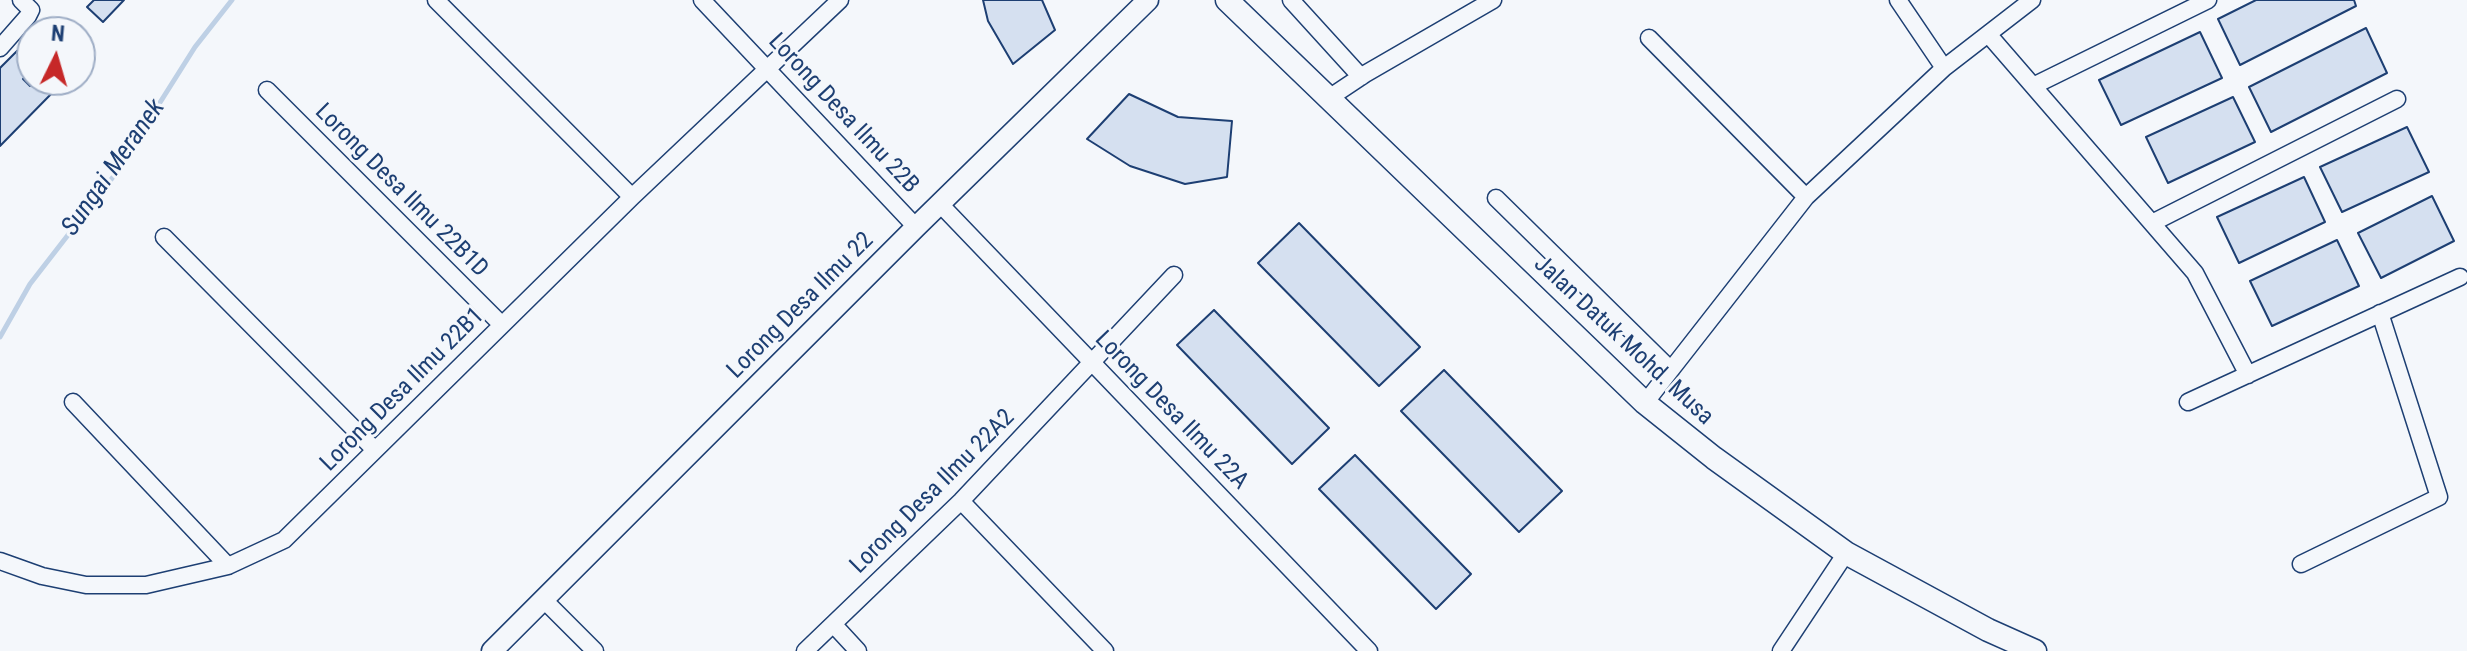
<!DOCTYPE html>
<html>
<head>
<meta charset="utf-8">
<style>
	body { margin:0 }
	#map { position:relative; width:2467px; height:651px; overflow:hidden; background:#f4f7fb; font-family:"Roboto Condensed",sans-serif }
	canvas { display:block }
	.north { position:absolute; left:16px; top:16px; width:80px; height:80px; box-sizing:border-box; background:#f4f7fb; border:2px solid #9eadc5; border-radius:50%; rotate:5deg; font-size:22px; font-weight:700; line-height:32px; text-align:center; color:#1d3f73 }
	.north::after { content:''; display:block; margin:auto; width:28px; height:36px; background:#c62828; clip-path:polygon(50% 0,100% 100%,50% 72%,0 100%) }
</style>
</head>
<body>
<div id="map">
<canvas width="2467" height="651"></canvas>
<div class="north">N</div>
</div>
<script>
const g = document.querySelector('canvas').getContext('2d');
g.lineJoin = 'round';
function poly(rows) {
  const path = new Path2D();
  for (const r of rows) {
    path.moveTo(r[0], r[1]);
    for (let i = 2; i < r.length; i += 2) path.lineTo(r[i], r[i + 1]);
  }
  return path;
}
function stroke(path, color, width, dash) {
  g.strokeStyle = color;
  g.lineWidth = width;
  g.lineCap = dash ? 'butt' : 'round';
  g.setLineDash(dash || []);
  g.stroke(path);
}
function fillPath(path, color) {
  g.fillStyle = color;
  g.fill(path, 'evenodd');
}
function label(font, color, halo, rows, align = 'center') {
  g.font = font + ' "Roboto Condensed",sans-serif';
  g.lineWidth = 6;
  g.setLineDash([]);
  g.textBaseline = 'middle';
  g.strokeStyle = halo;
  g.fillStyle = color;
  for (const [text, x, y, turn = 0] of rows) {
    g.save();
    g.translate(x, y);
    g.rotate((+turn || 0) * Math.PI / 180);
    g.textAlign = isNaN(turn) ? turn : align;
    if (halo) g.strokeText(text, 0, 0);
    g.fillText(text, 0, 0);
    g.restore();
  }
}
stroke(poly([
	[0,337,30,284,113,177,195,47,232,0]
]), '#bed0e5', 5);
const building = poly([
	[94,0,124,0,103,22,87,7,94,0],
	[983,0,1042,0,1055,30,1013,64,988,21,983,0],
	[2256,0,2354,0,2356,6,2240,65,2218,19,2256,0],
	[2366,28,2387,73,2271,132,2249,87,2366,28],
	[2200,32,2222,78,2121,125,2099,80,2200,32],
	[17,51,32,65,32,70,23,79,30,86,36,80,47,80,56,89,0,146,0,68,17,51],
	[1129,94,1178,117,1232,121,1227,177,1185,184,1130,166,1087,139,1129,94],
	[2233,97,2255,142,2168,183,2146,137,2233,97],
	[2407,127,2429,172,2342,212,2320,167,2407,127],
	[2304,177,2325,222,2239,263,2217,217,2304,177],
	[2432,196,2454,241,2381,278,2358,233,2432,196],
	[1299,223,1420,347,1379,386,1258,263,1299,223],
	[2337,240,2359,286,2272,326,2250,281,2337,240],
	[1214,310,1329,428,1292,464,1177,345,1214,310],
	[1444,370,1562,491,1519,532,1401,411,1444,370],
	[1355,455,1471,574,1436,609,1319,489,1355,455]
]);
fillPath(building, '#d5e0f0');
stroke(building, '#1d3f73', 2);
const minor = poly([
	[436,0,632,197],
	[702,0,916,227],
	[1291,0,1361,77],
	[1898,0,1944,68],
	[1988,34,2195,273,2248,375],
	[1649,38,1806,197],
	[0,48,28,16,31,10,21,0],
	[2033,86,2208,0],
	[267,90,502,325],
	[1329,98,1365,74,1493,0],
	[1496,198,1671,370],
	[940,204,1369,651],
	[2152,223,2397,99],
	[164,237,375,450],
	[73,402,228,566],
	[2188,402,2460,277],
	[1645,403,1806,197,1944,68,2032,0],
	[961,501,1105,651],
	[0,561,42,576,86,585,146,585,228,566,284,540,632,197,840,0],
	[2301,564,2439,497,2380,313],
	[545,601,595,651],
	[834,625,858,651],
	[805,651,961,501,1174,275],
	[1781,651,1846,553]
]);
const tertiary = poly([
	[492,651,916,227,1148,0]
]);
const secondary = poly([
	[1227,0,1645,403,1714,458,1846,553,1988,630,2035,651]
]);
stroke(minor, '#1d3f73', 19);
stroke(tertiary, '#1d3f73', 23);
stroke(secondary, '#1d3f73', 25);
stroke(minor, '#f4f7fb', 16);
stroke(tertiary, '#f4f7fb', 20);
stroke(secondary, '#f4f7fb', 22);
label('24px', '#1d3f73', '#f4f7fb', [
	["Lorong Desa Ilmu 22B",843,114,47],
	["Lorong Desa Ilmu 22B1D",401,191,45],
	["Lorong Desa Ilmu 22",801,306,-45],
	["Jalan Datuk Mohd. Musa",1623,341,43],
	["Lorong Desa Ilmu 22B1",403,390,-45],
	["Lorong Desa Ilmu 22A",1171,411,46],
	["Lorong Desa Ilmu 22A2",933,492,-45]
]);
label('italic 26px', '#1d3f73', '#f4f7fb', [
	["Sungai Meranek",114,168,-55]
]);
</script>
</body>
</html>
